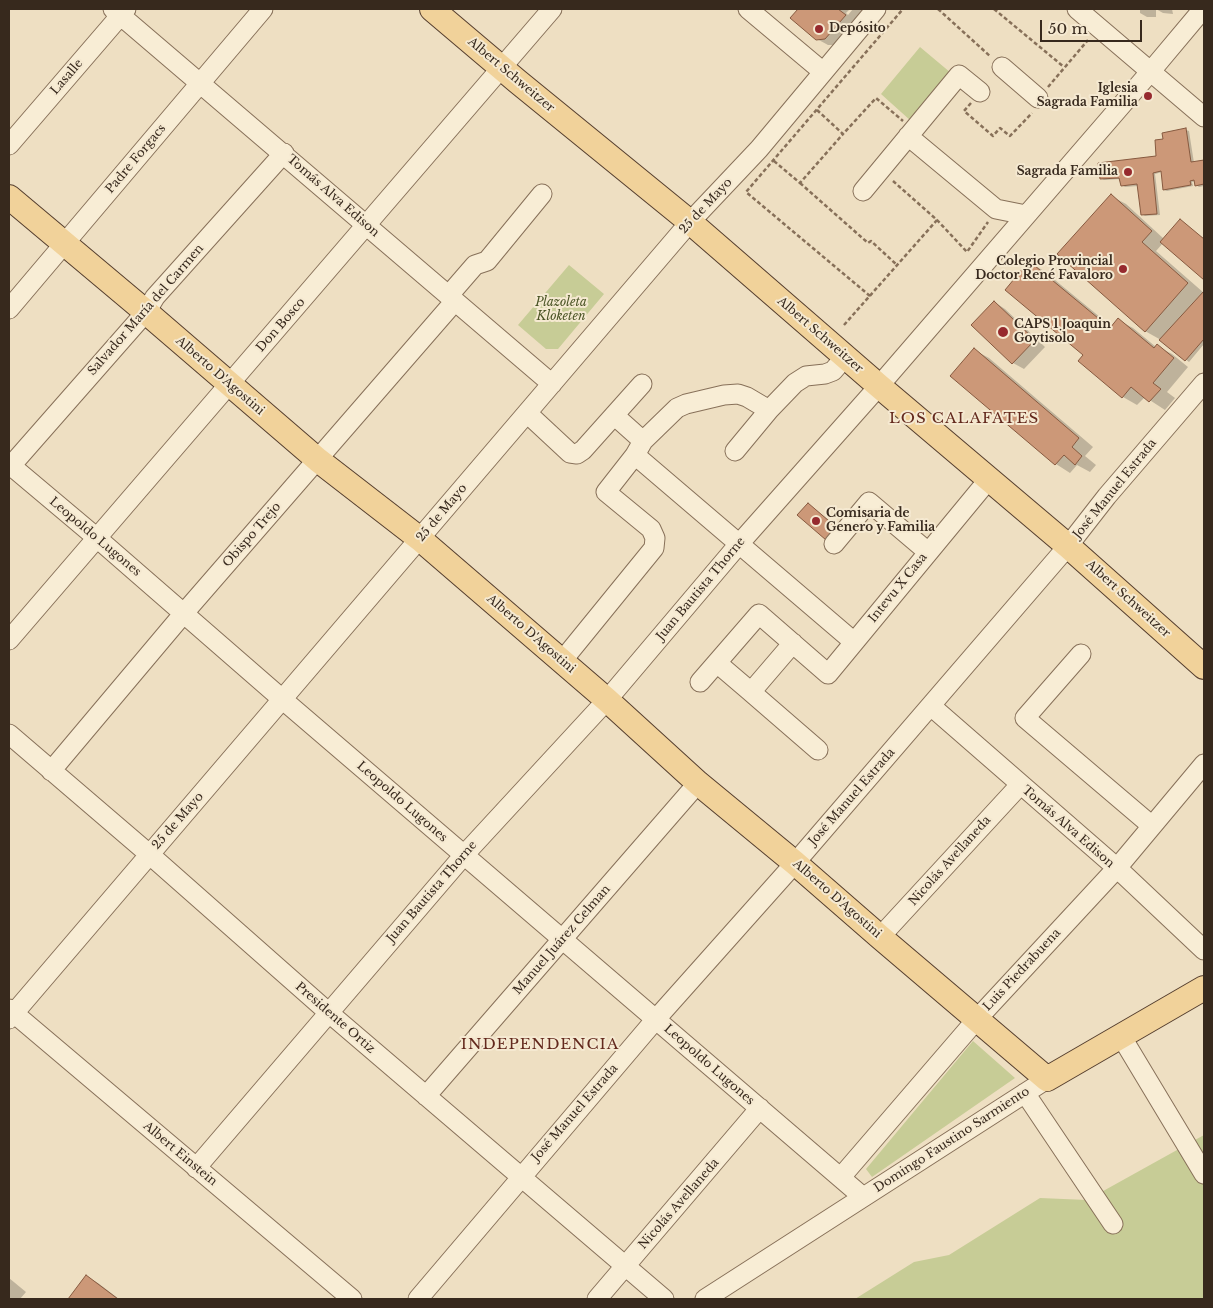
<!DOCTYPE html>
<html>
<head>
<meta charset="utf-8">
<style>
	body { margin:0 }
	#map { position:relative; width:1213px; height:1308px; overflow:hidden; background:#eedfc2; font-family:"Libre Baskerville",serif }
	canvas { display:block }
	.frame { position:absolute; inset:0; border:10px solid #37291d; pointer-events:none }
	.scale { position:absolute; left:1040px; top:20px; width:102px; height:22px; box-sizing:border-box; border:2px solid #37291d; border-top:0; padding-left:6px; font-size:15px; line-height:18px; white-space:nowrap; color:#37291d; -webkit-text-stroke:4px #f5e9d1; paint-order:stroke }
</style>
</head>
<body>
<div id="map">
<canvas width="1213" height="1308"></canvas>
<div class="frame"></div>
<div class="scale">50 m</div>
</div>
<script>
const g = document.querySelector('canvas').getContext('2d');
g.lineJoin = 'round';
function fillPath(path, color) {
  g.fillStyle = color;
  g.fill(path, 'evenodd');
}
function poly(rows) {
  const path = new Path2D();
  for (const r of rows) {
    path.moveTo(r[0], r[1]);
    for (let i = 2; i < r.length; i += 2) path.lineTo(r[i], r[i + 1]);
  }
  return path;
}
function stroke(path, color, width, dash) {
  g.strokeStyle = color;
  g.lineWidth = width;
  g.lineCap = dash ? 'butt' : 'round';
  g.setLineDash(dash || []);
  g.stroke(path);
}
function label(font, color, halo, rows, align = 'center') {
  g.font = font + ' "Libre Baskerville",serif';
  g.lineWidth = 4;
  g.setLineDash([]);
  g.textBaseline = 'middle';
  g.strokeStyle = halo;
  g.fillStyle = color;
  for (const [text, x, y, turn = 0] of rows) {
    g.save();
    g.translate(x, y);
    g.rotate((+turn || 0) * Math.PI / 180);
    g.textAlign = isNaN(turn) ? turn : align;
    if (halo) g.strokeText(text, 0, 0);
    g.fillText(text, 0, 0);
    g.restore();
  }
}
fillPath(poly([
	[920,47,951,73,911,121,881,94],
	[569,265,604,294,558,349,546,349,518,325],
	[973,1041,1015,1078,872,1177,866,1169],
	[1204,1135,1204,1299,855,1299,914,1262,949,1255,1040,1198,1087,1200]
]), '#c7cc96');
fillPath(poly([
	[800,9,850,9,846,13,848,15,853,9,873,9,837,45,828,45,817,39,792,18],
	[1140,9,1172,9,1173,14,1163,13,1156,9,1156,17,1147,17,1140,13],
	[1186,130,1189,131,1194,163,1204,162,1204,186,1199,187,1196,185,1196,181,1192,182,1193,186,1167,191,1164,190,1162,172,1155,174,1160,215,1145,216,1142,214,1138,186,1125,187,1122,185,1121,179,1104,180,1101,178,1157,157,1164,140],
	[1111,196,1126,204,1164,239,1183,222,1204,240,1204,279,1163,243,1156,251,1204,293,1204,344,1189,362,1161,340,1145,331],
	[1029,262,1044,271,1112,327,1118,320,1133,328,1156,347,1157,346,1172,354,1188,367,1167,392,1175,398,1165,410,1145,397,1137,405,1123,397,1085,355],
	[994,302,1005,309,1045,347,1024,369,1013,363,973,325],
	[974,350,989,358,1093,447,1085,456,1096,465,1090,472,1077,465,1070,473,1056,464],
	[808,504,843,531,833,543],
	[87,1277,98,1283,119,1299,69,1299],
	[9,1278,26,1292,20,1299,9,1299]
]), '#0003');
const building = poly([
	[798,9,838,9,846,15,825,39,816,40,790,18,798,9],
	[1186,128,1191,162,1204,160,1204,184,1195,186,1194,180,1190,181,1191,185,1163,190,1161,171,1153,173,1157,214,1141,215,1137,184,1121,186,1119,178,1100,179,1098,163,1156,156,1155,140,1163,139,1162,133,1186,128],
	[1111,194,1152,231,1142,242,1188,283,1145,332,1057,254,1111,194],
	[1180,219,1204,239,1204,280,1160,242,1180,219],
	[1029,261,1110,328,1118,318,1154,348,1157,344,1174,358,1153,383,1161,389,1149,402,1131,387,1122,398,1078,361,1083,355,1005,290,1029,261],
	[1204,291,1204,339,1185,361,1159,340,1204,291],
	[994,301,1035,340,1012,364,971,325,994,301],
	[974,348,1079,438,1072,447,1082,456,1075,465,1064,455,1055,465,950,376,974,348],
	[808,503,836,527,826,540,797,515,808,503],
	[86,1275,118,1299,68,1299,86,1275]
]);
fillPath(building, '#cc9878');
stroke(building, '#86593f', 1);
const minor = poly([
	[113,9,552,384],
	[748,9,822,71],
	[1077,9,1204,117],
	[1002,67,1038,98],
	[908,136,996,209,1026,215],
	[9,145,126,9],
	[863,191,959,75,980,92],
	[449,295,475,265,487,261,542,194],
	[9,309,263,9],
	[527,413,570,453,577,454,583,450,642,384],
	[615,416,643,441],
	[735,451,769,410,795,383,806,376,825,374,833,371,845,357],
	[635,455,854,642],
	[9,464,97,538,282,699,863,1197],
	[9,468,146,312,155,297,284,153],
	[834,544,869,502,928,552],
	[9,640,552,9],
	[793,643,751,692,818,750],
	[1081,654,1025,718,1152,826],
	[562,661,654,548,655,538,651,529,606,492,635,455,643,441,677,408,686,404,724,395,738,394,747,397,769,410],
	[717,663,751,692],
	[700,682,759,614,828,674,989,479],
	[931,706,1117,868,1204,950],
	[9,734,149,854,328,1012,664,1299],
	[51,771,184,613,455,301],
	[880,937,1020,785],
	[9,1009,352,1299],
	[9,1019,690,222,759,149,876,9],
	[1121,1036,1204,1174],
	[1025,1093,1113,1224],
	[426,1096,698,783],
	[196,1168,464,855,607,700,739,544,879,386,1151,71,1203,9],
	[841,1177,977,1019,1117,868,1204,764],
	[418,1299,656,1019,795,863,1068,546,1107,496,1204,383],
	[597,1299,760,1108],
	[705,1299,1047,1079]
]);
const major = poly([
	[432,9,517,81,690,222,879,386,1068,546,1204,667],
	[9,197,146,312,318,460,420,539,607,700,698,783,795,863,880,937,1047,1079,1204,988]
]);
stroke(minor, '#877059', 21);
stroke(major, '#553e2e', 26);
stroke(poly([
	[938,9,991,57],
	[994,9,1064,67],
	[1048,87,1088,40],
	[971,103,964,111,993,136,1000,128,1010,136,1032,113],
	[817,110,843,134,876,98,903,121],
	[774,161,800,183,843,134],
	[893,181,937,220,967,252,988,222],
	[800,183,868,243,871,241,897,265],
	[870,296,746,192,903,9],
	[844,325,937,220]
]), '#877059', 2.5, [4, 2.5]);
stroke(minor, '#f8edd5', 19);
stroke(major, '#f1d29a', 24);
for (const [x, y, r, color] of [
	[819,29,5,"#962a2e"],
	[1148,96,5,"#962a2e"],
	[1128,172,5,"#962a2e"],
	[1123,269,5,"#962a2e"],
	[1003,332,6,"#962a2e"],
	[816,521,5,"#962a2e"]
]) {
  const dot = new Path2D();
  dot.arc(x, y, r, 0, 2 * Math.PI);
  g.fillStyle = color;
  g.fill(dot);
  stroke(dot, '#f5e9d1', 2);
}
label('bold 12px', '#37291d', '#f5e9d1', [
	["Depósito",829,29],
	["Iglesia",1138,89,"right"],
	["Sagrada Familia",1138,103,"right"],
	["Sagrada Familia",1118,172,"right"],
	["Colegio Provincial",1113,262,"right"],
	["Doctor René Favaloro",1113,276,"right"],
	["CAPS 1 Joaquin",1014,325],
	["Goytisolo",1014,339],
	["Comisaria de",826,514],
	["Genero y Familia",826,528]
], 'left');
label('12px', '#37291d', '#f5e9d1', [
	["Albert Schweitzer",511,75,40],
	["Lasalle",67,77,-49],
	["Padre Forgacs",136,159,-50],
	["Tomás Alva Edison",333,196,41],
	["25 de Mayo",706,206,-47],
	["Salvador María del Carmen",146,310,-49],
	["Don Bosco",281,325,-49],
	["Albert Schweitzer",820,335,41],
	["Alberto D'Agostini",220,376,41],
	["José Manuel Estrada",1115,489,-51],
	["25 de Mayo",442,513,-50],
	["Obispo Trejo",252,535,-49],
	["Leopoldo Lugones",95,537,40],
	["Intevu X Casa",898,588,-51],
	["Juan Bautista Thorne",701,589,-50],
	["Albert Schweitzer",1128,599,42],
	["Alberto D'Agostini",531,634,41],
	["José Manuel Estrada",852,797,-49],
	["Leopoldo Lugones",402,802,41],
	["25 de Mayo",178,821,-49],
	["Tomás Alva Edison",1068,827,41],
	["Nicolás Avellaneda",950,861,-48],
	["Juan Bautista Thorne",432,892,-49],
	["Alberto D'Agostini",837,899,41],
	["Manuel Juárez Celman",562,940,-49],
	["Luis Piedrabuena",1022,970,-47],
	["Presidente Ortiz",335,1018,41],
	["Leopoldo Lugones",709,1065,41],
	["José Manuel Estrada",575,1113,-49],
	["Domingo Faustino Sarmiento",952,1140,-33],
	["Albert Einstein",180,1154,40],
	["Nicolás Avellaneda",679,1204,-49]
]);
label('italic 12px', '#495324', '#f5e9d1', [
	["Plazoleta",561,303],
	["Kloketen",561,317]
]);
g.letterSpacing = '1px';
label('15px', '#63291d', '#f5e9d1', [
	["LOS CALAFATES",964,419],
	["INDEPENDENCIA",540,1045]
]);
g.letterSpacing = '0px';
</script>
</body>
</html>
